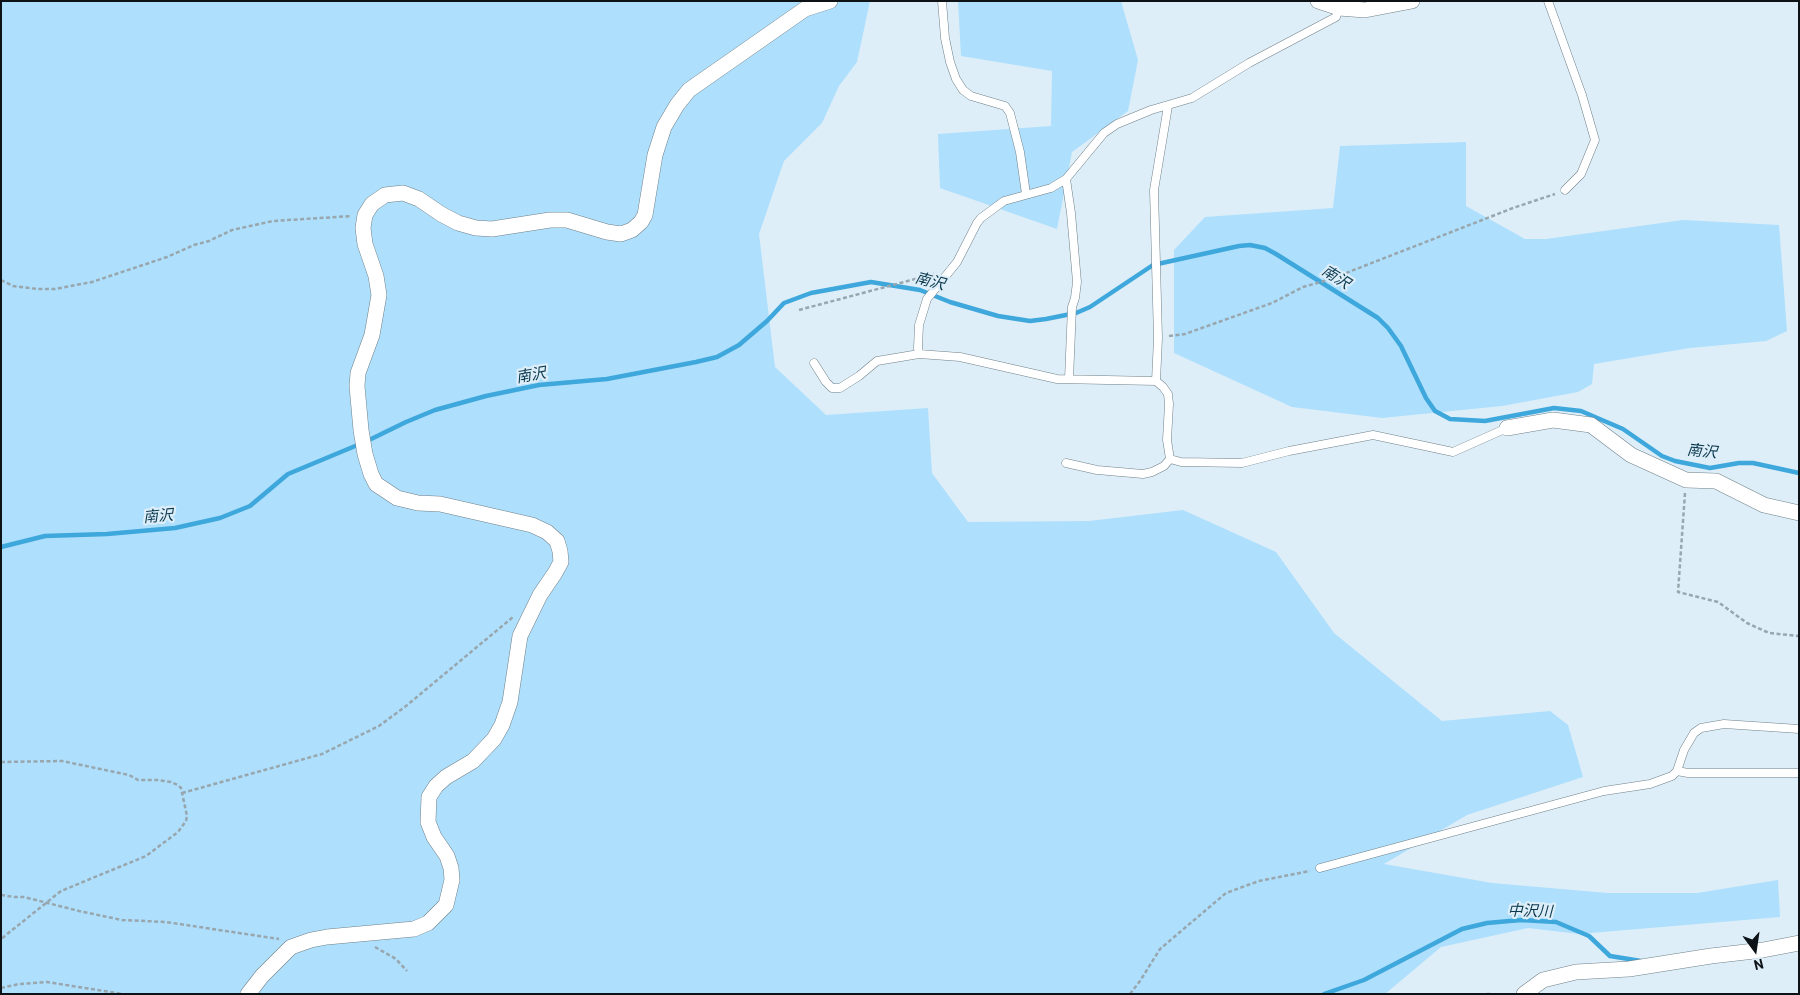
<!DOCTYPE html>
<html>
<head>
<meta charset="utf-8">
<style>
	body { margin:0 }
	#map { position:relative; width:1800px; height:995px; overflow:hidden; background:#ddeef9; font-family:Barlow,sans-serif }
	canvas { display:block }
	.frame { position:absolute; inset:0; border:2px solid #0c1216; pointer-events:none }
	.north { position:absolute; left:1730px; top:925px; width:50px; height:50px; -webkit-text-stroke:4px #ddeef9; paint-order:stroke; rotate:166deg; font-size:14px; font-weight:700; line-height:20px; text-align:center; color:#0c1216 }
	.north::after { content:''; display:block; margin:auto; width:18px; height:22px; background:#0c1216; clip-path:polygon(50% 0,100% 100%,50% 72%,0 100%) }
</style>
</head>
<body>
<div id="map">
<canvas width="1800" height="995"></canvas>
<div class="frame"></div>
<div class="north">N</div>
</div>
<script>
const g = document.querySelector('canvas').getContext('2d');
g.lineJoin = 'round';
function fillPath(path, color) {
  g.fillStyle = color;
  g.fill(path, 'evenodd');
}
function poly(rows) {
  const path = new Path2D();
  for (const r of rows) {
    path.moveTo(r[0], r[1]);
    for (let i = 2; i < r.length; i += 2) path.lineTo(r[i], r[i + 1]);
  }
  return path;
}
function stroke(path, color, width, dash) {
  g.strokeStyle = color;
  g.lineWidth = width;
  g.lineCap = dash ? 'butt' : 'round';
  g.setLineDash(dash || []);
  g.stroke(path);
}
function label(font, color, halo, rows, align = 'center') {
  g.font = font + ' Barlow,"Noto Sans JP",sans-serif';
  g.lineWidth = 4.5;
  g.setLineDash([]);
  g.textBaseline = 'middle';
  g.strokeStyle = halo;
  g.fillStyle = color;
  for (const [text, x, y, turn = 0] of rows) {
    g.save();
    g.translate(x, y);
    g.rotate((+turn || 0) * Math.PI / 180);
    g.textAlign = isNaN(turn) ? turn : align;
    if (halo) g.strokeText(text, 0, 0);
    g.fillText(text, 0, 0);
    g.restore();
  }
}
fillPath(poly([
	[1,1,870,1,857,62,839,86,822,123,784,161,759,234,775,367,826,415,928,408,932,473,968,522,1089,521,1183,510,1276,552,1334,633,1442,721,1550,711,1568,725,1583,777,1467,815,1384,864,1492,883,1608,893,1697,893,1778,880,1780,917,1579,934,1528,928,1441,947,1385,994,1,994],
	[958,1,1121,1,1138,60,1128,111,1072,152,1057,229,940,188,938,134,1051,126,1052,71,961,56],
	[1466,142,1466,206,1525,239,1546,239,1683,220,1779,225,1787,331,1766,341,1690,348,1594,364,1592,384,1578,392,1502,406,1382,418,1292,407,1174,353,1174,250,1205,217,1333,208,1340,146]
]), '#aedffc');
stroke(poly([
	[367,441,406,422,435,410,486,396,539,385,607,379,696,362,717,357,739,345,767,321,784,303,811,293,871,282,920,290,950,302,998,316,1030,321,1046,319,1076,313,1090,307,1153,265,1239,246,1250,245,1265,248,1276,254,1378,318,1388,328,1401,346,1426,398,1435,411,1450,419,1485,421,1554,408,1581,411,1623,429,1662,456,1675,461,1710,468,1739,463,1753,463,1799,473],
	[1,547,45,536,107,534,175,528,220,518,250,506,288,474,360,444],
	[1324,994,1364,980,1462,929,1487,923,1521,920,1556,922,1589,936,1610,956,1641,961]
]), '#3ea7dc', 4.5);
const service = poly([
	[942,1,945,38,950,62,956,79,963,90,971,96,1005,106,1010,113,1020,152,1026,194],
	[1548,1,1582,95,1595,140,1581,174,1565,190],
	[1066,179,1071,213,1077,282,1075,298,1072,307,1069,379],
	[919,354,918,348,919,325,927,299,957,262,977,223,981,218,1004,201,1051,188,1066,179,1104,133,1117,124,1151,110,1192,98,1249,63,1336,17,1339,8],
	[814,363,826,382,832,388,840,388,859,376,877,361,919,354,960,357,1057,379,1156,381,1163,387,1168,394,1169,404,1167,440,1170,459,1164,466,1152,472,1143,474,1097,470,1066,463],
	[1156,381,1158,338,1154,190,1168,106],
	[1170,459,1181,462,1242,463,1289,451,1373,435,1453,452,1507,428],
	[1677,771,1684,750,1694,733,1701,728,1724,724,1799,729],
	[1320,868,1604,791,1650,784,1672,776,1677,771,1688,773,1799,773]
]);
const minor = poly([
	[1318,1,1339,8,1365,10,1412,1],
	[1507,428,1553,420,1591,425,1631,455,1686,480,1716,481,1764,505,1799,513],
	[248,994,262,976,291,947,311,940,327,937,414,929,428,923,446,905,452,880,451,868,447,856,434,837,428,822,429,797,436,786,446,777,473,761,494,739,502,725,510,702,520,636,540,595,555,573,561,562,560,551,557,541,547,532,532,525,440,504,418,503,397,498,376,484,371,474,365,454,361,430,357,386,358,373,372,335,379,295,376,276,365,244,363,228,365,215,372,204,385,195,403,193,419,199,441,214,458,223,476,228,492,229,550,220,567,220,607,232,621,234,632,230,641,222,645,215,655,155,664,127,677,105,689,90,805,9,830,1],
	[1524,994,1543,980,1576,972,1629,969,1711,956,1763,950,1799,943]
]);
stroke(service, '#708089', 9);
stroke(minor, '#708089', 16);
stroke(poly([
	[1,280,13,286,37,289,55,289,92,282,167,257,194,245,209,241,232,230,273,221,352,216],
	[799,310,934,274],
	[1169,336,1185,334,1272,303,1303,287,1328,280,1513,208,1555,194],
	[1685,493,1678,592,1718,602,1747,623,1769,633,1798,636,1799,635],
	[1,762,62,761,129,775,138,780,157,780,171,782,178,785,181,788,187,816,186,821,178,832,146,856,61,891,1,939],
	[182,793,322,754,379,726,406,706,513,617],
	[1,895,14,897,24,897,79,911,122,920,166,922,279,939],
	[375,947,396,959,407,971],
	[1,988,19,984,47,982,123,994],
	[1130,994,1140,981,1160,949,1226,893,1259,881,1310,871],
	[1487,994,1490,994]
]), '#98a6ae', 2.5, [4, 2.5]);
stroke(service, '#fff', 8);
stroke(minor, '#fff', 15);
label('italic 15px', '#0a384d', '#ddeef9', [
	["南沢",1336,277,32],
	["南沢",930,281,15],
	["南沢",531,375,-10],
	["南沢",1702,451,6],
	["南沢",158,516,-5],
	["中沢川",1530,911,1]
]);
</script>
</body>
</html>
